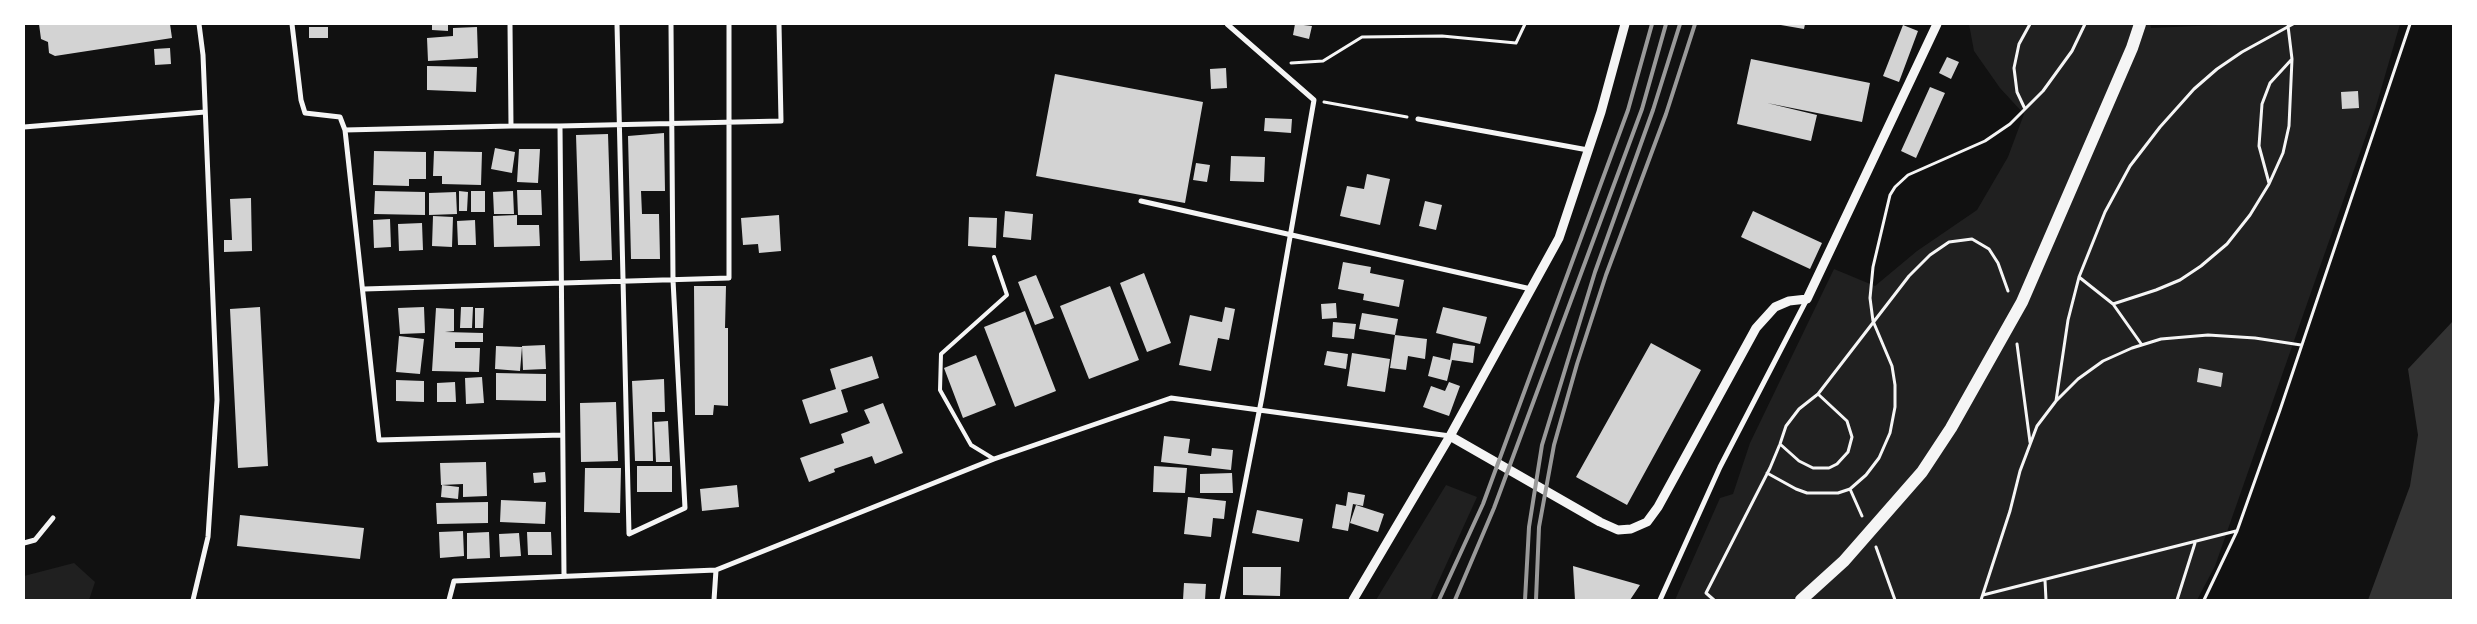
<!DOCTYPE html>
<html>
<head>
<meta charset="utf-8">
<style>
	body { margin:0 }
	#map { position:relative; width:2477px; height:624px; overflow:hidden; background:#111; font-family:"PT Serif",serif }
	canvas { display:block }
	.frame { position:absolute; inset:0; border:25px solid #fff; pointer-events:none }
</style>
</head>
<body>
<div id="map">
<canvas width="2477" height="624"></canvas>
<div class="frame"></div>
</div>
<script>
const g = document.querySelector('canvas').getContext('2d');
g.lineJoin = 'round';
function fillPath(path, color) {
  g.fillStyle = color;
  g.fill(path, 'evenodd');
}
function poly(rows) {
  const path = new Path2D();
  for (const r of rows) {
    path.moveTo(r[0], r[1]);
    for (let i = 2; i < r.length; i += 2) path.lineTo(r[i], r[i + 1]);
  }
  return path;
}
function stroke(path, color, width, dash) {
  g.strokeStyle = color;
  g.lineWidth = width;
  g.lineCap = dash ? 'butt' : 'round';
  g.setLineDash(dash || []);
  g.stroke(path);
}
fillPath(poly([
	[1969,24,2150,24,2151,28,2240,24,2400,24,2375,110,2215,566,2197,600,1675,600,1720,498,1733,494,1750,443,1834,269,1875,286,1917,251,1977,210,2008,157,2024,114,2000,88,1974,51],
	[1446,485,1477,497,1430,600,1376,600],
	[74,563,95,582,89,600,24,600,24,576]
]), '#202020');
fillPath(poly([
	[2453,321,2453,600,2368,600,2410,486,2418,435,2408,369]
]), '#333');
fillPath(poly([
	[39,24,170,24,172,38,55,56,49,53,48,42,41,39],
	[432,24,448,24,448,31,432,30],
	[1295,24,1312,26,1309,39,1293,35],
	[1775,24,1805,24,1804,29],
	[1903,25,1918,31,1899,82,1883,76],
	[309,27,328,27,328,38,309,38],
	[477,27,478,58,428,61,427,38,453,36,453,28],
	[170,48,171,64,155,65,154,49],
	[1947,57,1959,62,1951,79,1939,73],
	[1751,59,1870,83,1862,122,1767,103,1817,115,1811,141,1737,124],
	[427,66,477,67,476,92,427,90],
	[1226,68,1227,88,1211,89,1210,69],
	[1055,74,1203,102,1185,203,1036,176],
	[1930,87,1945,93,1916,158,1901,151],
	[2358,91,2359,108,2342,109,2341,92],
	[1265,118,1292,119,1291,133,1264,131],
	[664,133,665,191,641,191,642,214,659,214,660,259,631,259,628,136],
	[608,134,612,260,580,261,576,135],
	[495,148,515,152,512,173,491,169],
	[519,149,540,149,538,183,517,182],
	[374,151,426,152,426,179,409,179,409,186,373,185],
	[434,151,482,152,481,185,442,184,442,176,433,176],
	[1231,156,1265,157,1264,182,1230,181],
	[1196,163,1210,165,1207,182,1193,180],
	[1367,174,1390,179,1380,225,1340,216,1347,186,1364,189],
	[517,190,541,190,542,215,518,215],
	[375,191,425,192,425,215,374,214],
	[459,191,468,192,467,211,459,211],
	[471,191,485,191,485,212,471,212],
	[513,191,514,214,494,214,493,192],
	[456,192,457,214,429,215,429,193],
	[251,198,252,251,224,252,224,240,232,240,230,199],
	[1425,201,1442,205,1436,230,1419,226],
	[1005,211,1033,214,1031,240,1003,237],
	[1753,211,1822,243,1810,269,1741,237],
	[517,215,517,225,539,225,540,246,494,247,493,216],
	[779,215,781,251,759,253,758,244,743,245,741,218],
	[433,216,453,217,452,247,432,246],
	[969,217,997,218,996,248,968,246],
	[390,219,391,247,374,248,373,220],
	[475,220,476,245,458,245,457,221],
	[422,223,423,250,399,251,398,224],
	[1343,262,1371,267,1370,273,1404,280,1399,307,1363,300,1364,294,1338,289],
	[1144,273,1171,343,1147,352,1120,283],
	[1036,275,1054,318,1035,325,1018,282],
	[694,286,726,286,725,328,728,328,728,406,714,405,713,415,695,415],
	[1110,286,1139,360,1089,379,1060,306],
	[1336,303,1337,318,1322,319,1321,304],
	[260,307,268,466,238,468,230,309],
	[424,307,425,333,400,334,398,308],
	[461,307,473,307,472,328,460,328],
	[1225,307,1235,309,1229,340,1218,338,1211,371,1179,365,1190,315,1222,322],
	[1443,307,1487,317,1480,344,1436,333],
	[436,308,454,309,454,331,445,332,483,333,483,342,455,342,455,348,480,348,479,372,432,371],
	[475,308,484,308,483,328,475,328],
	[1025,311,1056,391,1015,407,984,327],
	[1362,313,1398,319,1395,335,1359,329],
	[1333,322,1356,324,1354,339,1332,337],
	[1395,335,1427,339,1425,359,1408,356,1406,370,1390,368],
	[399,336,424,339,420,374,396,372],
	[1453,343,1475,346,1473,363,1452,360,1447,381,1428,376,1433,356,1450,360],
	[1651,343,1701,370,1627,505,1576,477],
	[545,345,546,369,523,370,522,346],
	[496,346,522,347,520,371,495,369],
	[1327,351,1348,354,1346,369,1324,365],
	[1352,353,1390,359,1385,392,1347,386],
	[976,355,996,405,963,418,944,368],
	[872,356,879,378,841,390,848,412,810,424,802,400,836,389,830,369],
	[2199,368,2223,373,2221,387,2197,382],
	[496,373,546,374,546,401,496,400],
	[482,377,484,403,466,404,465,378],
	[664,379,665,412,652,412,653,461,635,461,632,381],
	[396,380,424,381,424,402,396,401],
	[455,382,456,402,437,402,437,383],
	[1449,382,1460,386,1449,416,1423,407,1431,386,1445,391],
	[616,402,618,461,581,462,580,403],
	[883,403,903,453,875,464,872,456,834,469,835,472,809,482,800,458,844,443,841,434,870,423,864,410],
	[668,421,670,462,656,462,654,422],
	[1164,436,1190,439,1188,453,1211,456,1212,448,1233,450,1231,470,1161,462],
	[486,462,487,496,463,497,463,484,441,485,440,463],
	[637,466,672,466,672,492,637,492],
	[1154,466,1187,468,1185,493,1153,492],
	[585,468,621,468,620,513,584,512],
	[545,472,546,482,534,483,533,473],
	[1232,473,1233,493,1200,493,1200,474],
	[442,485,459,487,458,499,441,497],
	[737,485,739,507,702,511,700,489],
	[1348,492,1365,495,1363,506,1353,504,1348,531,1332,528,1336,504,1346,506],
	[1188,497,1226,501,1224,519,1213,518,1211,537,1184,534],
	[501,500,546,502,545,524,500,522],
	[488,502,488,523,437,524,436,503],
	[1356,505,1384,514,1378,532,1350,523],
	[1257,510,1303,519,1299,542,1252,533],
	[240,515,364,528,360,559,237,546],
	[463,531,464,556,440,558,439,532],
	[489,532,490,558,467,559,467,533],
	[527,532,551,532,552,555,528,555],
	[519,533,521,556,500,557,499,534],
	[1573,566,1640,585,1630,600,1575,600],
	[1243,567,1281,567,1280,596,1243,595],
	[1184,583,1206,584,1205,600,1183,600]
]), '#d3d3d3');
stroke(poly([
	[1291,63,1323,61,1362,37,1442,36,1516,43,1525,24],
	[1324,102,1407,117],
	[2025,109,2017,92,2014,68,2019,44,2030,24],
	[2269,183,2259,146,2262,104,2270,83,2292,59],
	[2079,277,2113,304,2142,345],
	[2113,304,2156,290,2180,280,2201,266,2227,244,2250,215,2269,184,2283,153,2289,126,2292,59,2288,26],
	[2017,344,2030,442],
	[2056,401,2068,320,2079,277,2105,212,2130,166,2160,127,2194,89,2217,69,2242,52,2293,24],
	[1780,444,1799,461,1813,468,1829,468,1837,464,1848,452,1852,437,1847,421,1818,394],
	[1767,473,1796,489,1807,493,1838,493,1850,489,1866,475,1879,458,1890,433,1895,407,1895,385,1892,366,1873,321,1870,298,1873,267,1890,195,1895,187,1908,175,1985,141,2010,124,2043,91,2072,51,2085,24],
	[1850,489,1862,516],
	[1876,547,1895,600],
	[2045,580,2046,600],
	[1983,595,2236,531],
	[1714,600,1706,593,1770,468,1780,444,1786,426,1799,409,1818,394,1909,276,1930,255,1949,242,1972,239,1989,249,1998,263,2008,291],
	[1981,600,2010,511,2020,471,2037,426,2056,401,2078,379,2103,361,2132,348,2161,339,2208,335,2255,338,2301,345],
	[2177,600,2195,543],
	[2204,600,2237,531,2280,410,2410,24]
]), '#f5f5f5', 3);
stroke(poly([
	[994,257,1007,295,941,354,940,390,971,445,994,459]
]), '#f5f5f5', 4);
stroke(poly([
	[292,24,301,100,305,113,340,117,345,130,379,440,562,435],
	[510,24,511,126,560,126,564,575],
	[617,24,629,534,685,508,673,280,671,24],
	[1418,119,1588,150],
	[560,126,781,121,779,24],
	[24,127,205,112],
	[345,130,511,126],
	[1141,201,1531,289],
	[364,289,729,278,729,24],
	[24,543,35,540,53,518],
	[193,600,208,537,217,400,203,55,199,24],
	[449,600,454,581,716,570,994,459,1171,398,1450,436],
	[714,600,716,570],
	[1222,600,1262,397,1314,100,1227,24],
	[1660,600,1720,467,1807,299]
]), '#f5f5f5', 5);
stroke(poly([
	[1625,24,1601,112,1559,238,1450,436,1600,522,1618,530,1631,529,1647,522,1658,507,1756,328,1775,307,1789,301,1807,299,1937,24],
	[1353,600,1450,436]
]), '#f5f5f5', 9);
stroke(poly([
	[1801,600,1844,561,1922,472,1951,428,2022,302,2132,48,2140,24]
]), '#f5f5f5', 12);
stroke(poly([
	[1439,600,1483,504,1628,110,1652,24],
	[1455,600,1494,508,1642,109,1666,24],
	[1525,600,1529,527,1542,445,1595,272,1653,110,1680,24],
	[1536,600,1539,527,1554,445,1577,364,1606,275,1666,114,1695,24]
]), '#9a9a9a', 4);
</script>
</body>
</html>
